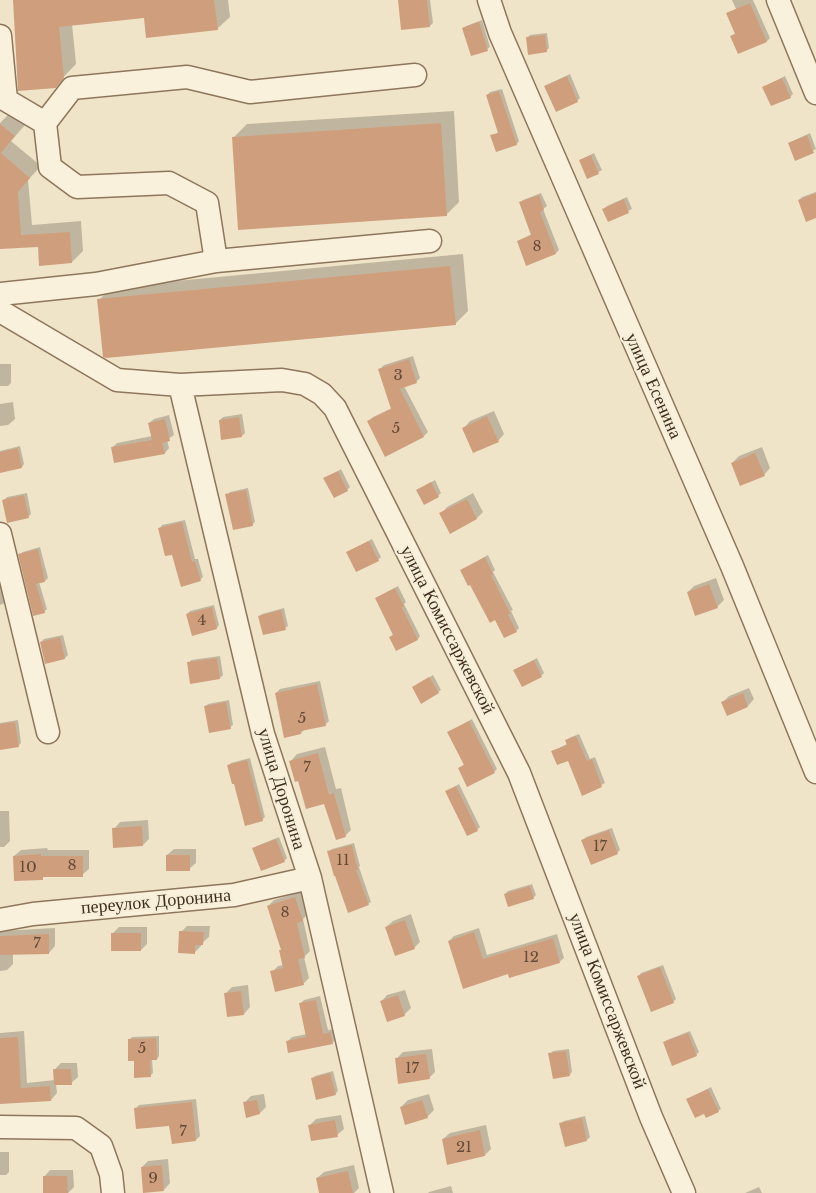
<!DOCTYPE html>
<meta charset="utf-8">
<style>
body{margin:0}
canvas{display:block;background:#f0e4c8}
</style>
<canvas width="816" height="1193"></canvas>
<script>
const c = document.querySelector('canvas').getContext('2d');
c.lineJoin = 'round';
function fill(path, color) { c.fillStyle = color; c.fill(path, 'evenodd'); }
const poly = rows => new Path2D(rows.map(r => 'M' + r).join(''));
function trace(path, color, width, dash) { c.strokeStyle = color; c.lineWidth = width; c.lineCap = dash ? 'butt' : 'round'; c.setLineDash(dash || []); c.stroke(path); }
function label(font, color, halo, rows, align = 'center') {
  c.font = font + ' "Libre Baskerville",serif'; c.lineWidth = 4.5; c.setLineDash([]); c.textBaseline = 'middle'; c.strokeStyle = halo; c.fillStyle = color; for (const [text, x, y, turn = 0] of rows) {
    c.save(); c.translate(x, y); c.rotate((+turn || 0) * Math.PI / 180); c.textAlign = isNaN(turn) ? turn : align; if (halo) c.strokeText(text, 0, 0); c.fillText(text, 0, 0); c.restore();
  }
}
fill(poly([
 [14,0,228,0,230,17,217,29,145,16,72,24,76,64,55,86],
 [399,0,430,0,433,23,430,26],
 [732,0,753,0,770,38,767,41,738,53,731,36,736,33,728,14,736,9],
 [482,20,490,47,487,49,463,28,466,26],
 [547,33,549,48,546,51,527,38,530,35],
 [570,74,580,98,577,101,546,86,549,84],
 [785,76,793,94,790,97,764,87],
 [502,89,519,141,517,144,492,136,499,132,487,95,490,92],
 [454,111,459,202,446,215,233,138,247,124],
 [10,113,25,125,11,141,41,166,28,180,32,225,81,221,83,251,72,262,39,245,0,248,0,123],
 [810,133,816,149,796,159,789,143],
 [594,153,602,170,588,178,580,160],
 [816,192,816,217,799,200,802,197],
 [541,193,547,206,543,209,559,250,556,253,527,264,518,241,532,234,520,203,523,200],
 [627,197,632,209,609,221,604,209,607,206],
 [463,254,468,311,455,324,99,300,112,287],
 [413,356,420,378,416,382,404,386,428,432,424,436,369,421,373,417,392,408,380,369,384,365],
 [0,364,11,364,11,383,8,386,0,386],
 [13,402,15,419,8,425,0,426,0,404],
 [494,411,504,434,498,441,464,428,470,421],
 [242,414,245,433,242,436,220,420,223,417],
 [169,415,174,435,167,440,169,448,165,453,112,448,117,443,152,436,149,423,154,419],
 [20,446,24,464,22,467,0,472,0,451],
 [762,447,770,468,764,475,732,463,739,456],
 [341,469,350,487,347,490,325,479],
 [435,480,441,493,438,496,418,490],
 [248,488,255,522,252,525,227,495,230,492],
 [27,493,31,514,28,517,4,500,7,497],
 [473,493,483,512,477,518,451,532,441,514,447,507],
 [185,520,195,559,198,559,203,577,200,580,173,553,160,528,162,525],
 [372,539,381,557,378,560,351,550],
 [40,547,48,578,45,581,39,582,47,609,44,612,20,554,23,552],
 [488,555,495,570,493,572,513,610,511,611,519,628,516,631,462,570],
 [716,578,724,600,717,607,688,592,694,586],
 [7,582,10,597,3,604,0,605,0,583],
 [398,586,406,602,404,604,420,636,418,639,391,637,394,633,376,598],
 [214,605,219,625,217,628,187,614,190,611],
 [284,608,288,626,285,628,259,617,262,614],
 [63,635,68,655,65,658,41,642,44,639],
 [220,656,223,675,220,678,189,663,191,660],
 [537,658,544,673,541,676,515,670],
 [433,675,441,690,438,692,416,685],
 [320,681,329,721,325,725,304,730,301,733,276,693,280,689],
 [749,688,754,699,748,706,728,714,723,702,729,696],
 [229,700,233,725,230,727,205,707,208,704],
 [472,719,497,769,494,772,459,768,465,764,449,732],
 [18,720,21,743,18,746,0,739,0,723],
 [579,734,590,759,595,757,605,783,582,795,569,759,553,751,567,744,566,741,569,738],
 [325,747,336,789,341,788,351,830,345,836,325,803,299,780,291,761,297,754],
 [250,758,265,817,262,820,235,782,228,766,231,763],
 [459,784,480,827,477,830,447,791],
 [0,811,9,811,10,841,4,847,0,847],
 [148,820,149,839,143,845,114,829,120,822],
 [612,828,620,850,617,853,583,840,586,837],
 [279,837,287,858,284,861,254,849,257,846],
 [354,843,360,866,359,867,371,902,368,904,329,852,332,849],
 [47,848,48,850,89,850,89,869,82,875,45,876,42,878,14,856,21,850],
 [174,849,196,849,196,863,189,869,167,855],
 [532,884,536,895,533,898,505,894,508,891],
 [301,892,308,914,303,919,310,951,304,957,309,978,303,984,272,972,278,966,284,965,282,949,268,906,274,900],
 [411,914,420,942,414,948,386,927,393,921],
 [187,926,210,926,209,937,201,944,201,946,194,953,181,932],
 [119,927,147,927,147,944,141,950,113,933],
 [55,928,55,946,49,953,13,953,13,964,7,970,0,971,0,931],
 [479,928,487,955,557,934,564,958,559,962,509,973,464,987,449,941,454,936],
 [663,965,676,999,673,1002,639,976,641,973],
 [248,985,250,1007,244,1014,228,1016,225,994,232,987],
 [405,990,411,1008,404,1015,381,1002,387,995],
 [320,996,328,1030,334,1029,336,1039,332,1043,287,1042,292,1037,307,1034,300,1004,304,1000],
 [24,1031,27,1083,55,1080,54,1070,61,1063,77,1063,78,1077,71,1083,56,1084,57,1093,51,1100,0,1102,0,1033],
 [690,1031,699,1052,696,1055,664,1042,667,1040],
 [159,1036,159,1056,157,1059,152,1059,153,1073,150,1076,135,1059,129,1040,132,1037],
 [432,1049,435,1072,429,1078,396,1059,403,1052],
 [569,1049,572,1072,569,1075,550,1054,553,1051],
 [333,1071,338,1091,335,1094,312,1079,315,1076],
 [711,1087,721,1109,718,1111,688,1099],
 [264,1094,266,1107,260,1113,244,1103,251,1096],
 [429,1094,434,1110,427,1117,401,1107,408,1100],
 [196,1099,200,1136,196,1140,171,1124,135,1109,139,1105],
 [341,1115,344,1129,337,1135,309,1126,316,1119],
 [585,1116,590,1137,587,1140,561,1124,564,1121],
 [486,1125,491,1149,485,1155,443,1139,450,1133],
 [0,1152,9,1152,9,1172,6,1175,0,1175],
 [168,1159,170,1183,164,1190,142,1167,148,1161],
 [354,1165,359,1188,354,1193,320,1193,317,1178,324,1172],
 [50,1170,73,1170,74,1187,68,1193,44,1193,44,1177],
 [451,1186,453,1193,428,1193,429,1192],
 [759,1187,762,1193,745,1193]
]), '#0003');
fill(poly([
 [13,0,214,0,218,30,146,38,144,18,59,27,64,78,56,88,18,91],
 [398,0,427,0,430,27,401,30],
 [750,3,767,42,738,54,730,36,735,34,726,13],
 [479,22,488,51,471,56,462,28],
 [545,35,547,52,528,55,526,37],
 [567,76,578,102,556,112,544,86],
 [782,78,791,98,771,106,762,87],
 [499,91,517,145,496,152,490,135,498,133,486,95],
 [441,123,447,216,238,230,232,137],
 [0,124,15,136,1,153,30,178,18,192,21,235,70,232,72,263,39,266,38,247,0,249],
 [807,135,814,153,795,161,788,143],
 [591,155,599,174,587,179,579,160],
 [816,193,816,218,806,222,798,200],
 [539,195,544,210,540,212,556,254,526,266,517,241,531,235,519,202],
 [624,199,629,213,608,222,602,209],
 [450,266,456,325,106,358,103,357,97,299],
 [409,359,417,383,400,389,424,437,385,457,367,421,391,409,378,369],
 [487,416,499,442,473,453,462,428],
 [239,417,242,437,221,440,219,420],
 [165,419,170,441,162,443,165,454,114,463,111,447,152,440,148,423],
 [18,448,22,468,0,473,0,452],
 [755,453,765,476,740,486,731,463],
 [338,471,348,491,334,498,323,478],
 [431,482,439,497,424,505,416,490],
 [246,490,253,526,233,530,225,494],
 [24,495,29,518,7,523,2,500],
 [467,499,477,519,450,534,439,513],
 [182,522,192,562,195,561,201,581,181,587,172,555,165,556,158,528],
 [369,541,379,561,356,572,346,552],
 [38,549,45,582,36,584,45,613,33,616,18,554],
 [485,557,493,574,491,575,510,613,508,615,517,632,504,638,495,620,490,623,470,585,468,586,460,570],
 [709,584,718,608,695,616,687,592],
 [395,588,404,606,402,607,418,640,396,651,389,637,393,635,375,598],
 [212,607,217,629,192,636,186,614],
 [281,610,286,630,263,635,258,616],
 [60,637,65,659,45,664,40,642],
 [217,658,220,679,190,684,187,662],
 [534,660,542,677,522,687,513,670],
 [429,677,439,693,421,704,412,687],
 [317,684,326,726,301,731,301,734,284,738,275,693],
 [743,693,748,707,727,716,721,702],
 [226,702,231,729,209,733,204,706],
 [469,721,495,773,467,787,458,768,464,765,447,732],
 [15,722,19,747,0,750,0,724],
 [576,736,587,761,592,759,602,787,582,796,568,761,557,765,551,751,567,745,565,740],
 [318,753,329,795,334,793,346,837,336,840,324,804,306,809,298,781,295,782,289,761],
 [247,760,263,821,245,826,234,784,232,784,227,765],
 [456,786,478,831,467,836,445,791],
 [142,826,143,846,113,848,112,828],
 [609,830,618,854,591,865,581,840],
 [276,839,285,862,261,871,252,848],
 [352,845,358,870,356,870,369,905,348,913,335,876,334,876,327,851],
 [41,854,41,856,83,856,83,877,43,877,43,880,14,881,13,856],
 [166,855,190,855,190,871,166,871],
 [530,886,534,899,508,907,504,894],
 [295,897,303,921,297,923,305,958,298,959,304,985,275,992,270,971,283,968,279,950,281,950,267,906],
 [405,920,415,949,395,956,385,927],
 [179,931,204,932,203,945,195,945,195,954,178,953],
 [474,932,483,959,553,938,560,963,509,978,508,974,463,989,448,941],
 [111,933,141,933,141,951,111,951],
 [49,934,49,954,0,955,0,936],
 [660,967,674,1003,651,1012,637,976],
 [241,991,244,1015,227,1017,224,993],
 [398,995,405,1016,387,1022,380,1001],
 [316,1000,323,1034,330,1032,333,1044,288,1053,286,1041,306,1037,299,1003],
 [688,1033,697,1056,672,1066,663,1042],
 [18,1037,21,1088,50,1086,51,1101,0,1104,0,1038],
 [156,1038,157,1060,150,1060,151,1077,134,1078,134,1061,128,1061,128,1039],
 [566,1051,570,1076,553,1079,548,1053],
 [426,1054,430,1079,398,1084,395,1058],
 [53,1069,71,1069,72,1085,54,1085],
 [330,1073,336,1095,316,1100,311,1078],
 [708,1089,719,1112,706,1118,704,1114,695,1118,686,1099],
 [257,1100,260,1114,246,1118,243,1102],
 [422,1100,428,1118,405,1125,400,1107],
 [192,1102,196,1141,172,1144,169,1126,136,1129,134,1108],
 [582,1118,587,1141,565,1147,559,1123],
 [335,1120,338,1137,311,1141,308,1125],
 [480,1130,485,1156,447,1165,442,1139],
 [162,1165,164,1191,143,1193,141,1167],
 [348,1171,353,1193,319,1193,316,1178],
 [43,1176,67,1176,68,1193,43,1193]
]), '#cf9f7d');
const minor = poly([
 [489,0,500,33,732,566,816,772],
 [778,0,816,93],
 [0,36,6,100,45,123,50,167,77,187,169,183,207,203,216,261,96,284,0,294],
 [45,123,72,88,187,77,250,92,415,75],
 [216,261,430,241],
 [0,311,117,380,180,385,282,380,305,384,322,394,335,408,519,773,651,1117,684,1193],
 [180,385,263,734,310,878,382,1193],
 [0,534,48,732],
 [0,920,33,914,234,895,310,878],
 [0,1127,76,1128,101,1146,111,1174,113,1193]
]);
trace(minor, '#8d765c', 25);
trace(minor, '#faf1dc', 22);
label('15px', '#624a37', null, [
 ["8",537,247],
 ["3",398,376],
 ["5",396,429],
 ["4",202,621],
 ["5",302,719],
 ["7",307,768],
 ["17",600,847],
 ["11",343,861],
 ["8",72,866],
 ["10",28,868],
 ["8",285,913],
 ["7",37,944],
 ["12",531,958],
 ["5",142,1049],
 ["17",412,1069],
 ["7",183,1132],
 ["21",464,1148],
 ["9",153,1179]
]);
label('18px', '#3d2e20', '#f7eed8', [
 ["улица Есенина",653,386,66],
 ["улица Комиссаржевской",447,630,63],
 ["улица Доронина",281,789,73],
 ["переулок Доронина",156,902,-5],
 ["улица Комиссаржевской",607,1001,69]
]);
</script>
